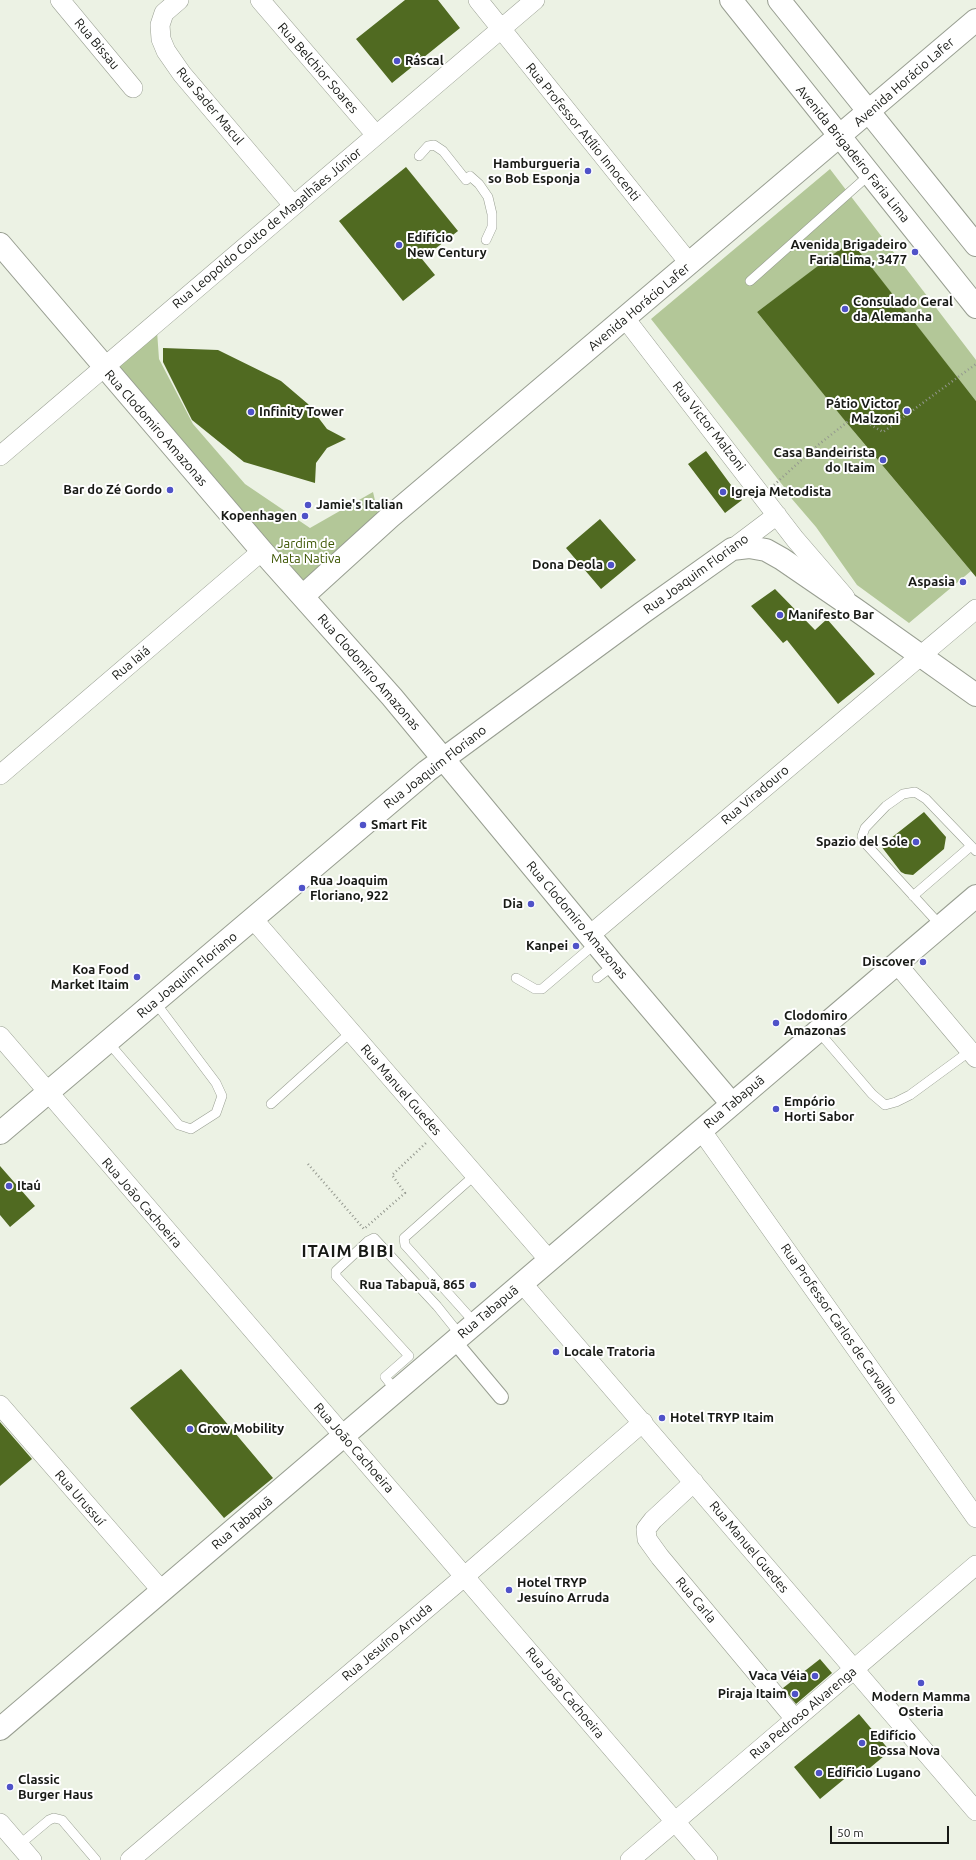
<!DOCTYPE html>
<meta charset="utf-8">
<style>
body{margin:0}
#map{position:relative;width:976px;height:1860px;overflow:hidden;background:#ecf2e4;font-family:Ubuntu,sans-serif}
canvas{display:block}
.scale{position:absolute;left:830px;top:1826px;width:119px;height:18px;box-sizing:border-box;border:2px solid #171915;border-top:0;padding-left:5px;font-size:12px;line-height:14px;white-space:nowrap;color:#171915;-webkit-text-stroke:3px #fff;paint-order:stroke}
</style>
<div id="map">
<canvas width="976" height="1860"></canvas>
<div class="scale">50 m</div>
</div>
<script>
const c = document.querySelector('canvas').getContext('2d');
c.lineJoin = 'round';
function fill(path, color) { c.fillStyle = color; c.fill(path, 'evenodd'); }
const poly = rows => new Path2D(rows.map(r => 'M' + r).join(''));
function trace(path, color, width, dash) { c.strokeStyle = color; c.lineWidth = width; c.lineCap = dash ? 'butt' : 'round'; c.setLineDash(dash || []); c.stroke(path); }
function label(font, color, halo, rows, align = 'center') {
  c.font = font + ' Ubuntu,sans-serif'; c.lineWidth = 4; c.setLineDash([]); c.textBaseline = 'middle'; c.strokeStyle = halo; c.fillStyle = color; for (const [text, x, y, turn = 0] of rows) {
    c.save(); c.translate(x, y); c.rotate((+turn || 0) * Math.PI / 180); c.textAlign = isNaN(turn) ? turn : align; if (halo) c.strokeText(text, 0, 0); c.fillText(text, 0, 0); c.restore();
  }
}
fill(poly([
 [830,169,976,360,976,401,851,242,757,312,861,440,971,571,909,623,857,585,816,527,792,499,788,492,651,319],
 [157,331,159,359,193,424,245,484,310,528,373,492,380,522,304,584,114,368]
]), '#b3c798');
fill(poly([
 [405,0,438,0,460,28,392,83,356,39],
 [406,167,458,231,422,259,435,275,403,301,339,221],
 [851,241,976,401,976,577,846,422,757,312],
 [163,348,218,350,281,381,308,404,327,429,346,439,327,448,316,463,315,483,244,462,192,420,163,362],
 [706,451,742,500,725,513,688,464],
 [600,519,636,560,601,589,566,548],
 [775,589,815,630,827,619,875,674,838,704,787,640,783,643,751,606],
 [924,812,946,837,944,849,913,875,905,874,901,872,881,846],
 [0,1166,35,1206,10,1227,0,1215],
 [181,1369,273,1478,224,1518,130,1408],
 [0,1422,32,1459,0,1486],
 [820,1659,832,1673,796,1704,783,1688],
 [859,1714,890,1751,865,1772,860,1766,820,1799,794,1767]
]), '#506a21');
const service = poly([
 [419,156,428,146,434,145,443,151,466,180,470,176,479,184,488,197,492,214,492,227,486,240],
 [750,281,869,175],
 [913,896,971,846],
 [941,926,865,843,862,836,865,828,886,806,903,794,915,792,926,799,976,851],
 [516,978,535,989,542,989,596,943],
 [597,978,614,965],
 [818,1031,872,1094,885,1105,896,1102,910,1095,970,1051],
 [108,1042,179,1125,191,1129,216,1113,222,1096,216,1083,155,1002],
 [271,1104,351,1032],
 [475,1175,404,1238,405,1245,475,1323],
 [396,1391,385,1377,409,1356,336,1276,336,1271,368,1241,374,1238,437,1306,461,1336],
 [19,1845,49,1820,54,1818,62,1820,96,1860]
]);
const pedestrian = poly([
 [454,1341,501,1397]
]);
const minor = poly([
 [60,0,133,88],
 [179,0,164,13,160,25,161,39,166,51,182,74,293,205],
 [260,0,376,135],
 [478,0,690,264],
 [624,317,795,539,845,597],
 [0,456,535,0],
 [732,549,777,515],
 [0,775,262,551],
 [253,919,549,1260],
 [590,935,976,609],
 [897,964,976,1058],
 [0,1036,708,1860],
 [701,1130,976,1518],
 [522,1283,976,1811],
 [0,1405,162,1591],
 [694,1482,653,1520,646,1529,647,1539,660,1557,795,1719],
 [0,1823,32,1860],
 [130,1860,465,1576,643,1422],
 [630,1860,976,1565]
]);
const tertiary = poly([
 [0,244,262,551,392,697,614,965,732,1104],
 [303,596,390,517,976,20],
 [0,1133,427,771,642,613,732,549,749,547,766,550,782,559,855,609,976,695],
 [0,1729,976,896]
]);
const trunk = poly([
 [731,0,976,307],
 [779,0,976,245]
]);
trace(service, '#989e91', 10);
trace(pedestrian, '#989e91', 16);
trace(minor, '#989e91', 20);
trace(tertiary, '#989e91', 24);
trace(trunk, '#989e91', 24);
trace(poly([
 [774,485,818,445,855,416,883,432,976,364],
 [308,1164,364,1229,405,1193,392,1175,426,1143]
]), '#93978e', 2.5, [1, 3]);
trace(service, '#fff', 9);
trace(pedestrian, '#fff', 14);
trace(minor, '#fff', 19);
trace(tertiary, '#fff', 22);
trace(trunk, '#fff', 22);
for (const [x, y, r, color] of [
 [397,61,4,"#4f52c8"],
 [588,171,4,"#4f52c8"],
 [399,245,4,"#4f52c8"],
 [915,252,4,"#4f52c8"],
 [845,309,4,"#4f52c8"],
 [907,411,4,"#4f52c8"],
 [251,412,4,"#4f52c8"],
 [883,460,4,"#4f52c8"],
 [170,490,4,"#4f52c8"],
 [723,492,4,"#4f52c8"],
 [308,505,4,"#4f52c8"],
 [305,516,4,"#4f52c8"],
 [611,565,4,"#4f52c8"],
 [963,582,4,"#4f52c8"],
 [780,615,4,"#4f52c8"],
 [363,825,4,"#4f52c8"],
 [916,842,4,"#4f52c8"],
 [302,888,4,"#4f52c8"],
 [531,904,4,"#4f52c8"],
 [576,946,4,"#4f52c8"],
 [923,962,4,"#4f52c8"],
 [137,977,4,"#4f52c8"],
 [776,1023,4,"#4f52c8"],
 [776,1109,4,"#4f52c8"],
 [9,1186,4,"#4f52c8"],
 [473,1285,4,"#4f52c8"],
 [556,1352,4,"#4f52c8"],
 [662,1418,4,"#4f52c8"],
 [190,1429,4,"#4f52c8"],
 [509,1590,4,"#4f52c8"],
 [815,1676,4,"#4f52c8"],
 [921,1683,4,"#4f52c8"],
 [795,1694,4,"#4f52c8"],
 [862,1743,4,"#4f52c8"],
 [819,1773,4,"#4f52c8"],
 [10,1787,4,"#4f52c8"]
]) { const dot = new Path2D(); dot.arc(x, y, r, 0, 2 * Math.PI); c.fillStyle = color; c.fill(dot); trace(dot, '#fff', 1.5); }
label('13px', '#171915', '#fff', [
 ["Rua Bissau",97,44,50],
 ["Rua Belchior Soares",318,68,49],
 ["Avenida Horácio Lafer",904,82,-41],
 ["Rua Sader Macul",210,106,50],
 ["Rua Professor Atílio Innocenti",583,132,51],
 ["Avenida Brigadeiro Faria Lima",853,154,51],
 ["Rua Leopoldo Couto de Magalhães Júnior",267,228,-40],
 ["Avenida Horácio Lafer",639,307,-40],
 ["Rua Victor Malzoni",709,426,52],
 ["Rua Clodomiro Amazonas",156,428,49],
 ["Rua Joaquim Floriano",696,574,-36],
 ["Rua Iaiá",131,663,-40],
 ["Rua Clodomiro Amazonas",369,672,49],
 ["Rua Joaquim Floriano",435,767,-38],
 ["Rua Viradouro",755,795,-40],
 ["Rua Clodomiro Amazonas",577,920,50],
 ["Rua Joaquim Floriano",187,975,-40],
 ["Rua Manuel Guedes",401,1090,49],
 ["Rua Tabapuã",734,1102,-40],
 ["Rua João Cachoeira",142,1203,49],
 ["Rua Tabapuã",488,1312,-40],
 ["Rua Professor Carlos de Carvalho",839,1324,55],
 ["Rua João Cachoeira",354,1448,49],
 ["Rua Urussuí",80,1498,49],
 ["Rua Tabapuã",242,1523,-40],
 ["Rua Manuel Guedes",749,1547,50],
 ["Rua Carla",696,1600,50],
 ["Rua Jesuíno Arruda",387,1642,-40],
 ["Rua João Cachoeira",565,1693,50],
 ["Rua Pedroso Alvarenga",803,1713,-40]
]);
label('bold 13px', '#171915', '#fff', [
 ["Ráscal",405,61],
 ["Hamburgueria",580,164,"right"],
 ["so Bob Esponja",580,179,"right"],
 ["Edifício",407,238],
 ["New Century",407,253],
 ["Avenida Brigadeiro",907,245,"right"],
 ["Faria Lima, 3477",907,260,"right"],
 ["Consulado Geral",853,302],
 ["da Alemanha",853,317],
 ["Pátio Victor",899,404,"right"],
 ["Malzoni",899,419,"right"],
 ["Infinity Tower",259,412],
 ["Casa Bandeirista",875,453,"right"],
 ["do Itaim",875,468,"right"],
 ["Bar do Zé Gordo",162,490,"right"],
 ["Igreja Metodista",731,492],
 ["Jamie's Italian",316,505],
 ["Kopenhagen",297,516,"right"],
 ["Dona Deola",603,565,"right"],
 ["Aspasia",955,582,"right"],
 ["Manifesto Bar",788,615],
 ["Smart Fit",371,825],
 ["Spazio del Sole",908,842,"right"],
 ["Rua Joaquim",310,881],
 ["Floriano, 922",310,896],
 ["Dia",523,904,"right"],
 ["Kanpei",568,946,"right"],
 ["Discover",915,962,"right"],
 ["Koa Food",129,970,"right"],
 ["Market Itaim",129,985,"right"],
 ["Clodomiro",784,1016],
 ["Amazonas",784,1031],
 ["Empório",784,1102],
 ["Horti Sabor",784,1117],
 ["Itaú",17,1186],
 ["Rua Tabapuã, 865",465,1285,"right"],
 ["Locale Tratoria",564,1352],
 ["Hotel TRYP Itaim",670,1418],
 ["Grow Mobility",198,1429],
 ["Hotel TRYP",517,1583],
 ["Jesuíno Arruda",517,1598],
 ["Vaca Véia",807,1676,"right"],
 ["Piraja Itaim",787,1694,"right"],
 ["Modern Mamma",921,1697,"center"],
 ["Osteria",921,1712,"center"],
 ["Edifício",870,1736],
 ["Bossa Nova",870,1751],
 ["Edificio Lugano",827,1773],
 ["Classic",18,1780],
 ["Burger Haus",18,1795]
], 'left');
label('13px', '#3c5500', '#fff', [
 ["Jardim de",306,544],
 ["Mata Nativa",306,559]
]);
c.letterSpacing = '1px';
label('bold 17px', '#171915', '#fff', [
 ["ITAIM BIBI",348,1251]
]);
c.letterSpacing = '0px';
</script>
